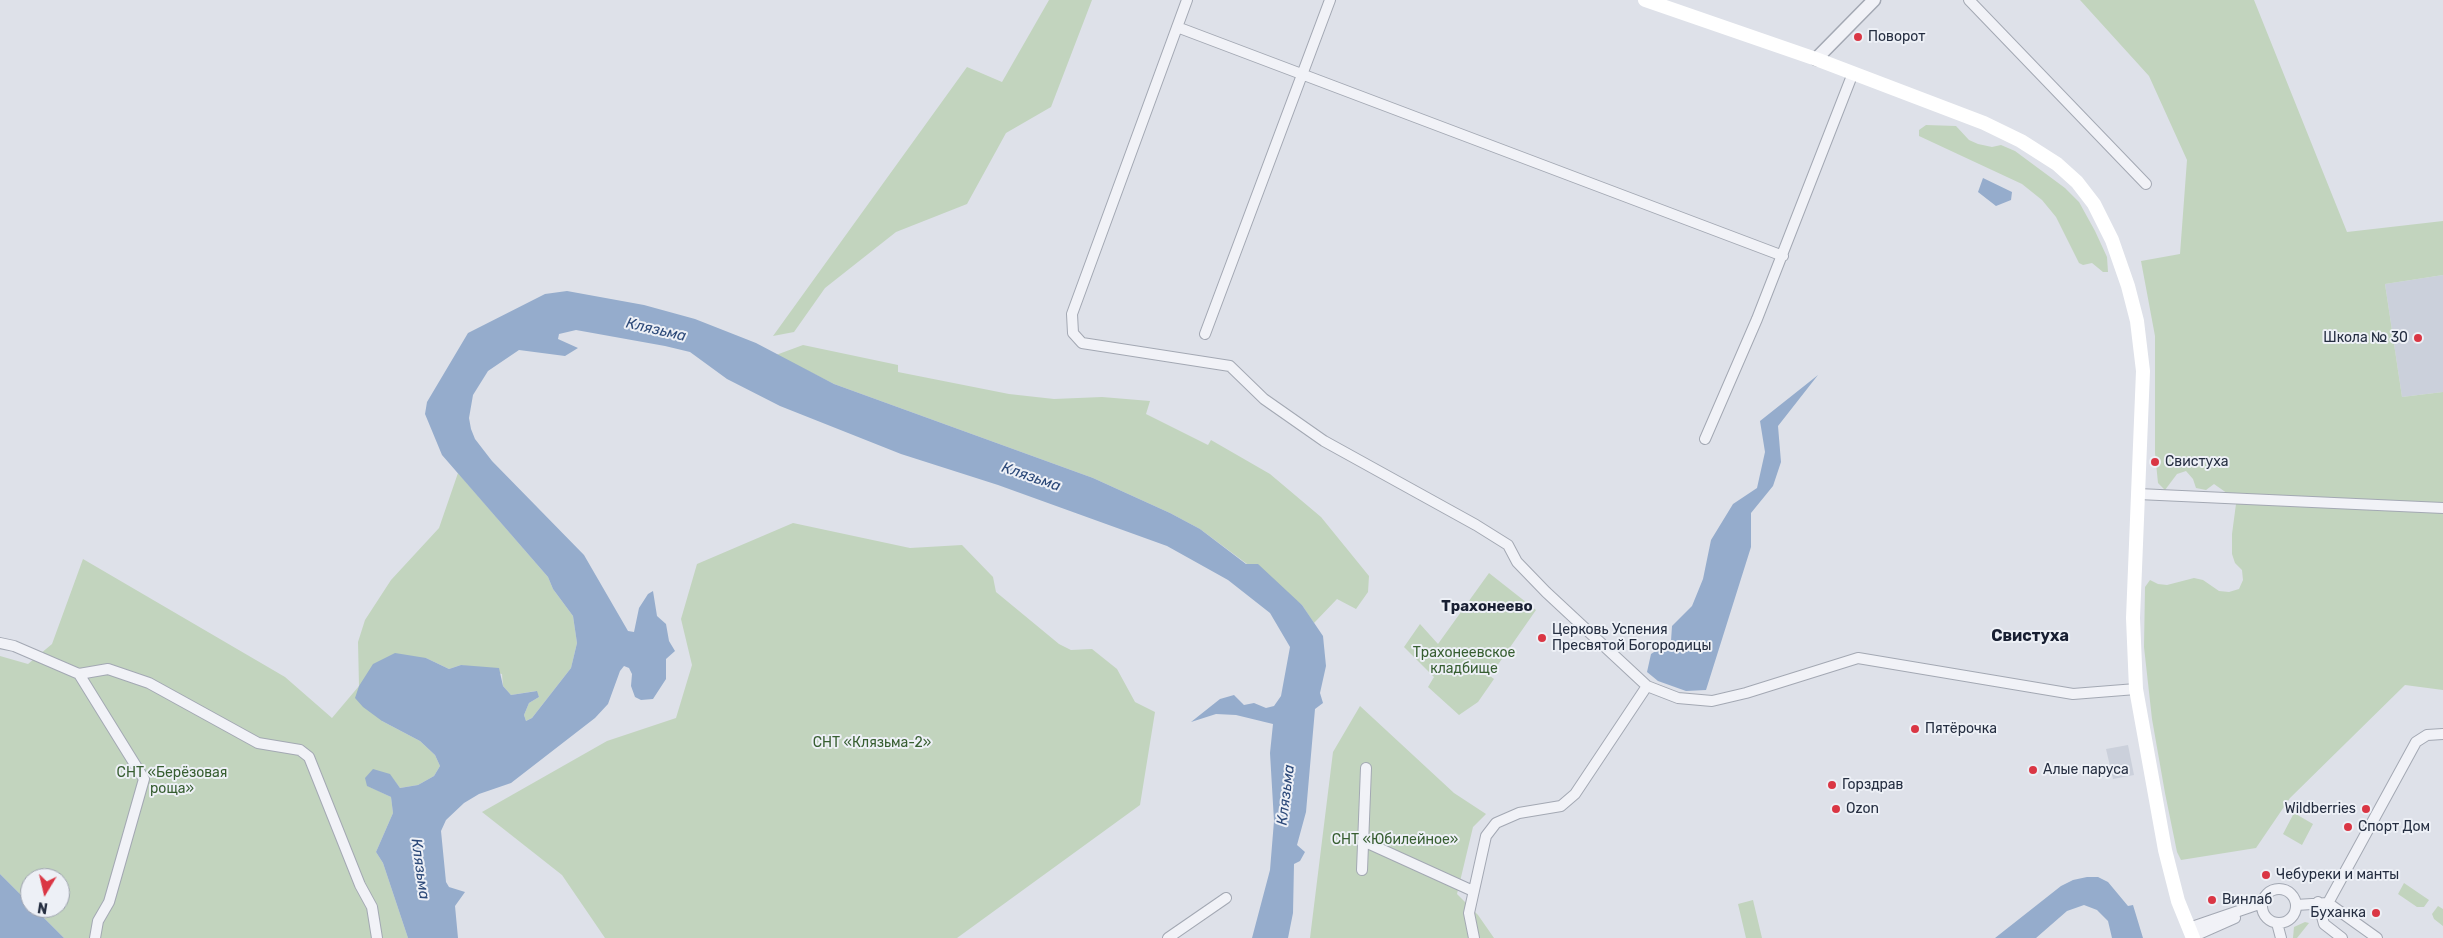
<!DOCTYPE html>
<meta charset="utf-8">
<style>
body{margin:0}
#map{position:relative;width:2443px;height:938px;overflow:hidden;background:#dee1e9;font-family:Rubik,sans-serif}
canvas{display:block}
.north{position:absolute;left:20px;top:868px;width:50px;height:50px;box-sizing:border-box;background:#edf0f6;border:1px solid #9da2ae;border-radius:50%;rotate:189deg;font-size:14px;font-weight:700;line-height:20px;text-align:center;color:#252e41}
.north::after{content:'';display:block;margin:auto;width:18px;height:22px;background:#da3644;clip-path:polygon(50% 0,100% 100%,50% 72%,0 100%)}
</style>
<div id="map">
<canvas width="2443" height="938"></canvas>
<div class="north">N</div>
</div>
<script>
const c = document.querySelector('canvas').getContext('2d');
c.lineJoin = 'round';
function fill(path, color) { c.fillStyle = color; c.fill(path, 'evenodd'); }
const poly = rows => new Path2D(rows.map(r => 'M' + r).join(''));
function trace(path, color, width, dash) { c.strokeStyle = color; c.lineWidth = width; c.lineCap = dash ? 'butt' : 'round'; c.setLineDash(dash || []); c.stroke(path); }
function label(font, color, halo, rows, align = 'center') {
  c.font = font + ' Rubik,sans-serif'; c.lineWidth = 4; c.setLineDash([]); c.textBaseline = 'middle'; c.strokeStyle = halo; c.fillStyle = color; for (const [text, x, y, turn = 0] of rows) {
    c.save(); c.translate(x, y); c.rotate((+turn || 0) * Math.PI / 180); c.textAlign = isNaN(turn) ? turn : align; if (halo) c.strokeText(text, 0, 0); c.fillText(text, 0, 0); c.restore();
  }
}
fill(poly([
 [2443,275,2443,392,2402,397,2385,284],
 [2128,745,2134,775,2113,779,2106,749]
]), '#cbd0db');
fill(poly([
 [1049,0,1092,0,1051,107,1006,133,967,204,896,232,825,288,794,332,773,336,967,67,1002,82],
 [2080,0,2254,0,2347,232,2443,221,2443,275,2385,284,2402,397,2443,392,2443,690,2405,685,2290,798,2256,848,2181,860,2177,852,2165,793,2152,719,2144,647,2145,587,2150,580,2158,584,2167,585,2194,578,2203,580,2219,591,2229,592,2239,589,2243,580,2242,570,2235,563,2232,554,2232,534,2236,504,2231,496,2214,484,2206,490,2196,488,2193,479,2186,471,2177,474,2165,490,2158,483,2155,453,2155,336,2141,261,2180,254,2187,160,2149,76],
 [1926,125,1956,126,1969,140,1978,144,1992,147,2001,145,2015,151,2065,188,2079,202,2095,231,2107,257,2108,272,2103,272,2092,263,2083,265,2079,263,2056,217,2042,200,2022,184,1919,136,1919,130],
 [803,345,898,365,898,372,1009,394,1054,399,1102,397,1150,401,1146,414,1208,445,1211,440,1270,474,1321,517,1369,576,1368,592,1356,609,1337,599,1314,623,1302,605,1200,529,1170,513,1093,478,834,384,776,355],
 [458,473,548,577,553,589,573,616,577,643,571,668,532,718,526,721,524,715,529,703,539,697,536,691,511,695,503,686,502,674,461,665,449,669,426,658,382,721,420,741,435,755,440,766,434,776,418,785,400,788,389,774,368,786,391,797,393,813,376,852,383,863,408,938,64,938,34,908,60,908,60,878,30,878,30,904,0,874,0,656,28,664,52,644,83,559,285,677,332,718,359,686,358,642,365,620,391,580,439,528],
 [793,523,910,548,962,545,993,577,996,592,1059,644,1071,650,1092,649,1117,669,1135,702,1155,712,1140,805,957,938,605,938,562,875,482,812,607,741,676,718,692,665,681,619,697,564],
 [1489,573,1536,610,1490,676,1494,679,1478,702,1459,715,1428,687,1434,677,1404,647,1420,624,1438,644],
 [1360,706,1454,793,1486,814,1473,827,1457,894,1478,915,1494,938,1310,938,1333,752],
 [2294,813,2313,824,2302,845,2283,834],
 [2404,883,2429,900,2424,907,2417,907,2398,894],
 [1753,900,1762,938,1746,938,1738,904],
 [2438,906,2443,909,2443,926,2434,919,2432,914],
 [2305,922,2309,923,2297,938,2293,938,2294,927]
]), '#c2d4be');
fill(poly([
 [1983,178,2012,192,2011,200,1996,206,1978,192],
 [567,291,644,305,695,319,756,343,834,384,1093,478,1170,513,1200,529,1246,564,1258,564,1302,605,1323,636,1326,666,1320,693,1323,703,1315,709,1306,812,1297,845,1305,852,1300,861,1294,864,1293,913,1288,938,1252,938,1270,870,1274,821,1270,753,1273,724,1236,715,1216,714,1191,722,1220,699,1234,695,1244,705,1254,703,1266,708,1274,706,1281,696,1290,647,1270,613,1228,580,1167,546,998,485,901,454,780,406,727,379,690,352,665,346,576,330,559,334,558,339,578,348,565,356,519,350,488,371,473,395,469,418,471,429,475,439,492,461,584,555,628,631,634,632,639,608,648,594,653,591,657,616,666,624,669,641,675,651,666,659,666,679,653,699,641,700,635,697,631,686,632,674,629,668,624,666,620,671,608,704,595,718,511,783,479,794,464,803,446,820,441,831,446,882,449,887,465,892,455,906,458,938,408,938,383,863,376,852,393,813,391,797,367,786,365,778,373,769,390,774,400,788,418,785,434,776,440,766,435,755,420,741,382,721,363,707,355,698,359,686,373,664,395,653,426,658,449,669,461,665,499,668,503,686,511,695,537,691,539,697,529,703,524,715,526,721,532,718,571,668,577,643,573,616,553,589,548,577,442,455,425,414,427,402,468,333,545,294],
 [1818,375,1778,426,1781,462,1773,486,1751,513,1751,547,1706,690,1686,691,1658,681,1647,672,1651,654,1671,641,1672,626,1692,606,1703,579,1711,540,1733,504,1757,488,1765,452,1760,421],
 [0,874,30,904,30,908,34,908,64,938,0,938],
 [2087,877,2098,877,2108,882,2128,906,2133,905,2143,938,2112,938,2108,921,2097,910,2084,905,2067,911,2036,938,1995,938,2061,886,2073,880]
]), '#95accc');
const minor = poly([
 [1187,0,1072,314,1073,333,1082,343,1230,366,1264,399,1324,441,1476,525,1508,545,1517,562,1546,592,1647,686,1678,698,1712,701,1746,693,1858,658,2073,694,2136,689],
 [1969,0,2146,184],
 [1177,27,1783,256],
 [1205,334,1330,0],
 [1705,439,1757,319,1853,73],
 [2138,494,2443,508],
 [0,643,14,646,79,674,108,669,149,683,258,743,300,750,309,757,360,885,372,907,377,938],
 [79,674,144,779,109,902,98,921,95,938],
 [1363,841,1473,891],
 [1362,870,1366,768],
 '2262 906a17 17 0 1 1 34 0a17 17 0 1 1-34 0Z',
 [2318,902,2324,924,2342,938],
 [2328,903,2416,742,2427,735,2443,734],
 [2296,905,2328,903,2377,938],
 [2277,923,2281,938],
 [2189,928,2262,903],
 [2192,937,2235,918],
 [1168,938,1226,898],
 [1474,938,1469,913,1486,836,1496,823,1519,813,1561,806,1575,794,1647,686]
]);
const tertiary = poly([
 [1816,59,1874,0]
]);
trace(minor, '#a3a8b3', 12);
trace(tertiary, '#a3a8b3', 15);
trace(minor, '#f1f2f7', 10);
trace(tertiary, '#f1f2f7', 12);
trace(poly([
 [1645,0,1816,59,1984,123,2021,141,2057,164,2077,182,2094,204,2112,240,2128,286,2137,321,2143,371,2133,618,2136,689,2165,850,2178,901,2193,938]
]), '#fff', 14);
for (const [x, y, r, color] of [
 [1858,37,5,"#da3644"],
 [2418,338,5,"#da3644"],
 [2155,462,5,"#da3644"],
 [1542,638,5,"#da3644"],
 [1915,729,5,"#da3644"],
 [2033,770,5,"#da3644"],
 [1832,785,5,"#da3644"],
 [1836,809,5,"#da3644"],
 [2366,809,5,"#da3644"],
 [2348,827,5,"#da3644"],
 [2266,875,5,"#da3644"],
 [2212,900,5,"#da3644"],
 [2376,913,5,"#da3644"]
]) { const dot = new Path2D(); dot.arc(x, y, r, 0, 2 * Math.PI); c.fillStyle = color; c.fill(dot); trace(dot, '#edf0f6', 2); }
label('14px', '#252e41', '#edf0f6', [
 ["Поворот",1868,37],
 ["Школа № 30",2408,338,"right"],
 ["Свистуха",2165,462],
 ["Церковь Успения",1552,630],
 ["Пресвятой Богородицы",1552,646],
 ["Пятёрочка",1925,729],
 ["Алые паруса",2043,770],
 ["Горздрав",1842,785],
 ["Ozon",1846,809],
 ["Wildberries",2356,809,"right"],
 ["Спорт Дом",2358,827],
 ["Чебуреки и манты",2276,875],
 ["Винлаб",2222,900],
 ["Буханка",2366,913,"right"]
], 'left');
label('14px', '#375e31', '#edf0f6', [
 ["Трахонеевское",1464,653],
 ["кладбище",1464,669],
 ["СНТ «Клязьма-2»",872,743],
 ["СНТ «Берёзовая",172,773],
 ["роща»",172,789],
 ["СНТ «Юбилейное»",1395,840]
]);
label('italic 15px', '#2c4979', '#edf0f6', [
 ["Клязьма",656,330,13],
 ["Клязьма",1031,477,19],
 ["Клязьма",1286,795,-83],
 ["Клязьма",420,869,82]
]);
label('bold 15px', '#181f32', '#edf0f6', [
 ["Трахонеево",1487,607]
]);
label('bold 16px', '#181f32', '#edf0f6', [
 ["Свистуха",2030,636]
]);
</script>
